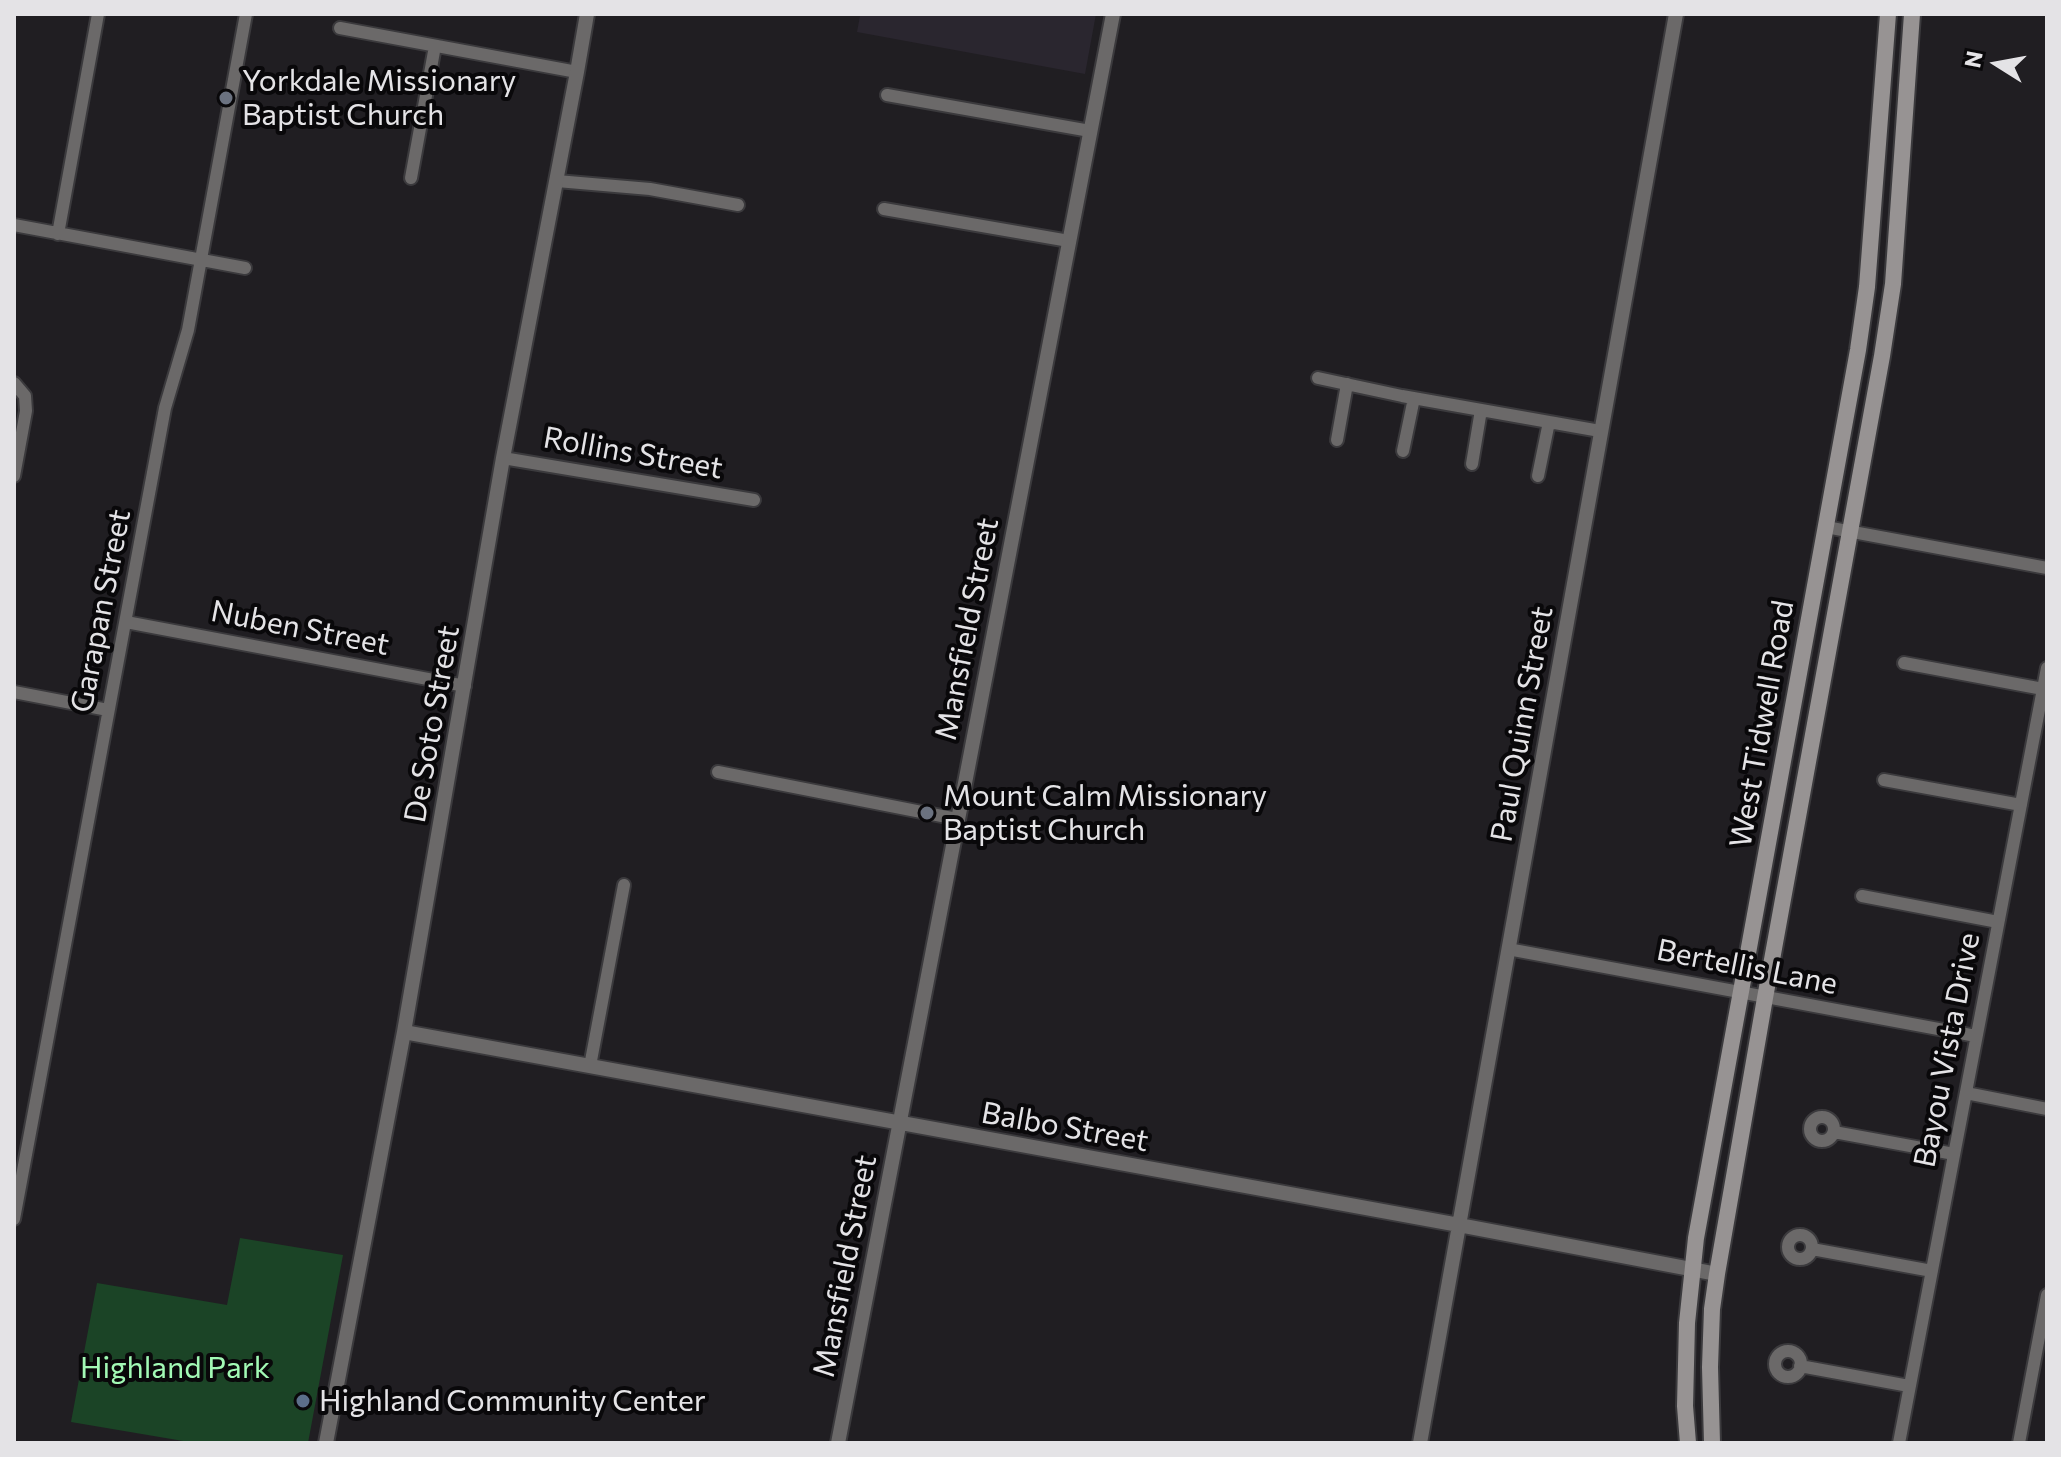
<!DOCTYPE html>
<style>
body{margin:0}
#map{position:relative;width:2061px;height:1457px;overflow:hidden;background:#201e22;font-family:Commissioner,sans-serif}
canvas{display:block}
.frame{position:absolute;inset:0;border:16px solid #e4e3e6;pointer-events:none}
.north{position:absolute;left:1957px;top:24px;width:80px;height:80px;-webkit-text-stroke:6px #09080a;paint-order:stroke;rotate:281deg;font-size:22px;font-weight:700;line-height:32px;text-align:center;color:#e4e3e6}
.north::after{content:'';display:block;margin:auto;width:28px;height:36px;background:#e4e3e6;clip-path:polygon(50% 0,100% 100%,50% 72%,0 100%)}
</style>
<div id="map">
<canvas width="2061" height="1457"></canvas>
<div class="frame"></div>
<div class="north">N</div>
</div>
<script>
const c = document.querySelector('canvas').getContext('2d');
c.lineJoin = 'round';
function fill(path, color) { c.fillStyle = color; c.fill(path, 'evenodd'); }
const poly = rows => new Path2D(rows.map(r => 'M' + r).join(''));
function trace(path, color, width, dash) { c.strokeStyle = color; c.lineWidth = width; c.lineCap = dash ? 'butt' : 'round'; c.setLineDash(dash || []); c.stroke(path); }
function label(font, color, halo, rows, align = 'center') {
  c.font = font + ' Commissioner,sans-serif'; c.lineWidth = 8; c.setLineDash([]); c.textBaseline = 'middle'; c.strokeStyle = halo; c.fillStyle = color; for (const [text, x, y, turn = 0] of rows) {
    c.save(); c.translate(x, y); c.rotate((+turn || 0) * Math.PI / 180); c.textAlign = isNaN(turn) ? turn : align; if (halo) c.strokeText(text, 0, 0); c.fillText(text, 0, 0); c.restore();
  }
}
fill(poly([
 [853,14,1096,14,1085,74,857,32,860,16]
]), '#2a262f');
fill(poly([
 [240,1238,343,1255,308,1443,195,1443,71,1422,97,1283,227,1305]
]), '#1b4426');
const minor = poly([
 [340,28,577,72],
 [887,95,1090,131],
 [411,178,435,46],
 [557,181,650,189,738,205],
 [884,209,1069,241],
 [14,225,245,268],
 [58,234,98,14],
 [1318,378,1402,396,1600,431],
 [14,383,25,396,26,411,14,476],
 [1337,440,1347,384],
 [1403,451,1414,398],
 [503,458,754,500],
 [1472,464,1481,410],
 [1538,476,1549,422],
 [1826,527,2047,568],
 [126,622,465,686],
 [1904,663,2043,689],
 [14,692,108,710],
 [718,772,957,819],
 [1884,780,2021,805],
 [1862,896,1998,922],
 [1508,949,1976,1036],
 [590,1066,624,885],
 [1966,1093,2047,1109],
 '1810 1129a12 12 0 1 1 24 0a12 12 0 1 1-24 0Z',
 [1834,1132,1954,1154],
 [14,1219,165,408,188,330,246,14],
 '1788 1247a12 12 0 1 1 24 0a12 12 0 1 1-24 0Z',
 [1812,1249,1932,1271],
 '1775 1364a13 13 0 1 1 26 0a13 13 0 1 1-26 0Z',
 [1800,1366,1909,1386],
 [1899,1443,2047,668],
 [2019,1443,2047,1295]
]);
const tertiary = poly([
 [404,1032,1459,1225,1717,1274],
 [326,1443,404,1032,503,458,577,72,587,14],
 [838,1443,1113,14],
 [1420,1443,1676,14]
]);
const secondary = poly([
 [1688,1443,1685,1406,1687,1323,1696,1238,1858,350,1867,287,1888,14],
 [1712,1443,1710,1367,1712,1309,1717,1274,1765,998,1882,356,1893,284,1912,14]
]);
trace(minor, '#3b3a3d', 16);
trace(tertiary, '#3b3a3d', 18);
trace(secondary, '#3b3a3d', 20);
trace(minor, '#6b6969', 12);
trace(tertiary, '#6b6969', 14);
trace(secondary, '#979393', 16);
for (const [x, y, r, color] of [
 [226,98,8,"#6b7280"],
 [927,813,8,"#6b7280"],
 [303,1401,8,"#5c6f8a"]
]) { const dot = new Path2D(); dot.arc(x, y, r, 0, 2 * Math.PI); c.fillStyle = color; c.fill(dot); trace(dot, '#09080a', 3); }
label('30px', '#e4e3e6', '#09080a', [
 ["Yorkdale Missionary",242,81],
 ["Baptist Church",242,115],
 ["Mount Calm Missionary",943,796],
 ["Baptist Church",943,830],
 ["Highland Community Center",319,1401]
], 'left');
label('30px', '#e4e3e6', '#09080a', [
 ["Rollins Street",633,453,10],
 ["Garapan Street",101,611,-79],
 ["Nuben Street",300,628,11],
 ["Mansfield Street",967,629,-79],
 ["De Soto Street",432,724,-80],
 ["Paul Quinn Street",1522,724,-80],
 ["West Tidwell Road",1762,724,-80],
 ["Bertellis Lane",1747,967,11],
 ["Bayou Vista Drive",1947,1050,-79],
 ["Balbo Street",1065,1127,10],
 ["Mansfield Street",845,1266,-79]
]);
label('30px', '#a2f9b5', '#09080a', [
 ["Highland Park",175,1368]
]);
</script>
